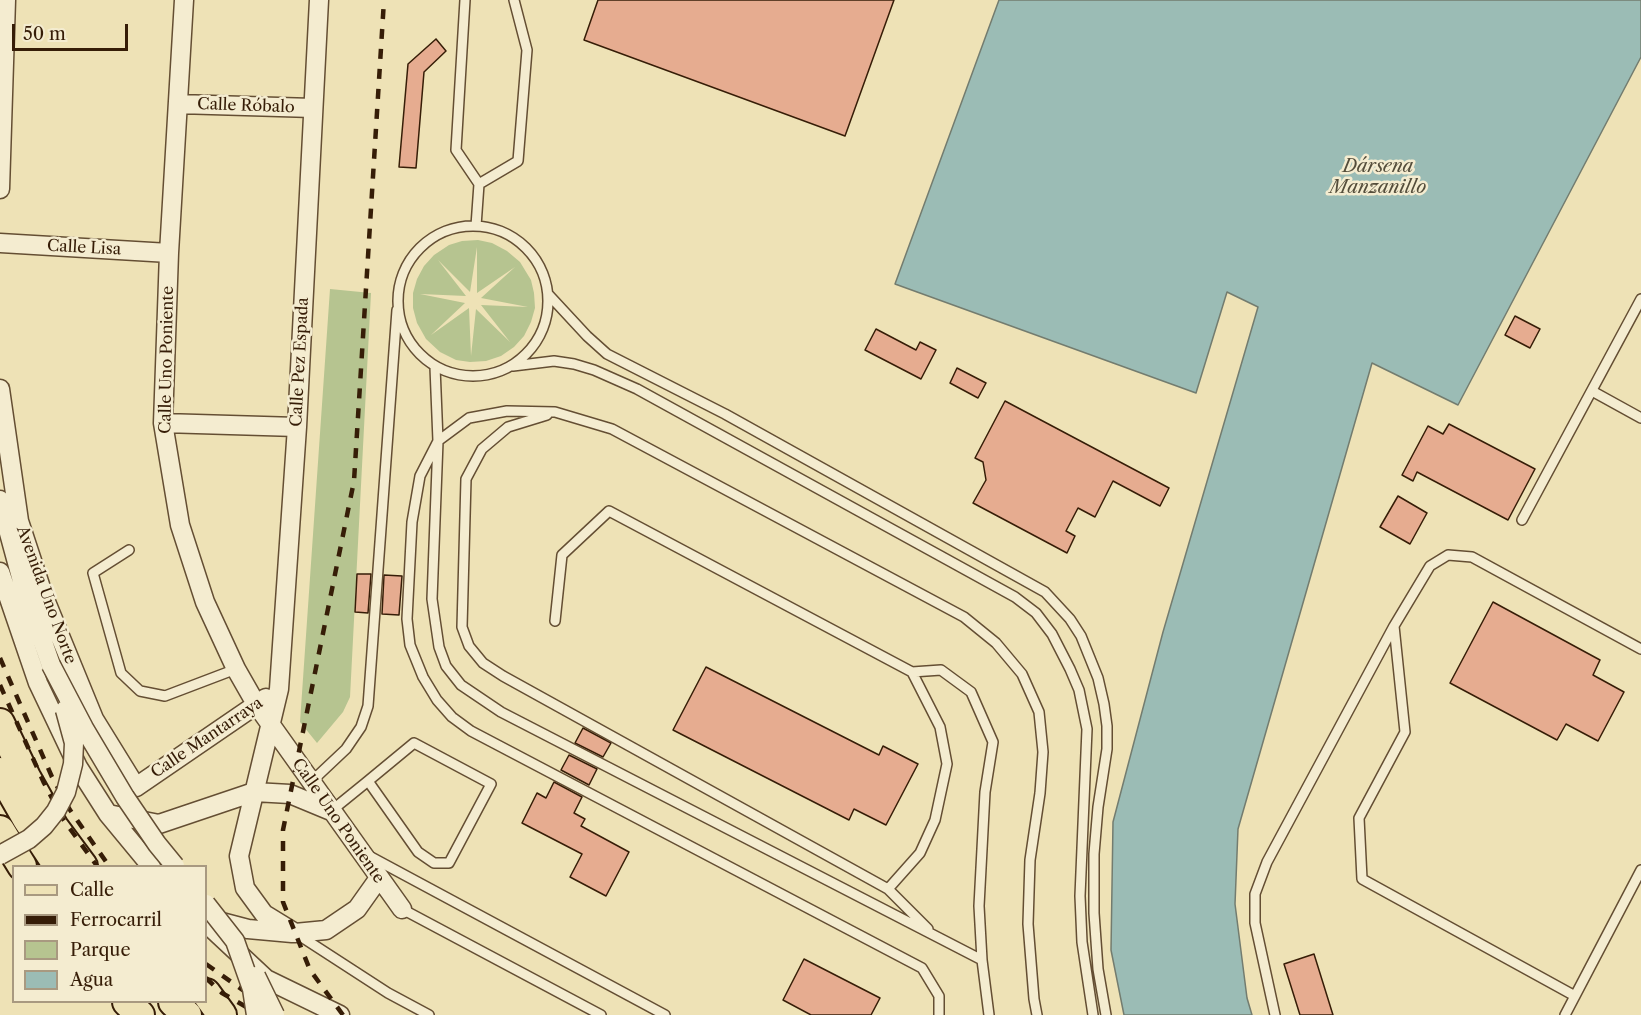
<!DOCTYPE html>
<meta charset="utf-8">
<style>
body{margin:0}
#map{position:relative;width:1641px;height:1015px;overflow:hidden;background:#eee2b6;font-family:"Libre Caslon Text",serif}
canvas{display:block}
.legend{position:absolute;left:12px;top:865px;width:195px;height:138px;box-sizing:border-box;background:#f4ecd0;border:2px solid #a89980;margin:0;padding:8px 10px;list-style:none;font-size:18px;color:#361d07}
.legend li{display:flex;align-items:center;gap:12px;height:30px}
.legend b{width:30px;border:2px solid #a89980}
.scale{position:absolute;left:12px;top:24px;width:116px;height:27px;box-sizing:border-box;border:3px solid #361d07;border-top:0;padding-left:8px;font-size:18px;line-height:21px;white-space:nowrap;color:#361d07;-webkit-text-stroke:4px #f4ecd0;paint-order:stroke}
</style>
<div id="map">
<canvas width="1641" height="1015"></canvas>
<ul class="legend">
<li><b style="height:8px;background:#eee2b6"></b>Calle</li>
<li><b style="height:8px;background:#361d07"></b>Ferrocarril</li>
<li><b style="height:16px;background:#b6c490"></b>Parque</li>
<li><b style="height:16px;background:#9bbcb5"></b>Agua</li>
</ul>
<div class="scale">50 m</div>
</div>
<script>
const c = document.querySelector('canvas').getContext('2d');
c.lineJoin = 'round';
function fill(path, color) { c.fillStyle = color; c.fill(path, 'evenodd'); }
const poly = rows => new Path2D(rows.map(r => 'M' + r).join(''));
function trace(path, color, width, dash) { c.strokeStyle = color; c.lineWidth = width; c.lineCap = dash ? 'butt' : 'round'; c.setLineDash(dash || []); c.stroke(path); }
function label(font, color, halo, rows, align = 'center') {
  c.font = font + ' "Libre Caslon Text",serif'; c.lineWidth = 5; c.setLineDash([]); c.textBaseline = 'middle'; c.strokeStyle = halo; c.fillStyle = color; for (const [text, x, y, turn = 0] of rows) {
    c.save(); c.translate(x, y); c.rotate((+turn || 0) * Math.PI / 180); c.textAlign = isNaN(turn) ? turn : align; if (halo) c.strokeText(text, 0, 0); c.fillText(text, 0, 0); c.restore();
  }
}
fill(poly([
 [478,240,492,243,507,251,520,262,531,280,534,293,535,308,531,322,524,336,514,347,501,356,486,361,470,362,456,360,440,352,426,339,417,323,413,308,413,293,417,279,424,266,434,255,449,245,462,241],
 [477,247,477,293,515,267,481,298,528,307,481,305,510,342,476,309,471,356,469,308,431,335,465,303,420,294,466,296,438,260,470,292],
 [330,289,371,293,350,697,343,712,317,743,300,722]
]), '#b6c490');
const water = poly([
 [999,0,1641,0,1641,57,1458,405,1372,363,1238,829,1235,904,1247,998,1252,1015,1124,1015,1111,950,1113,822,1163,632,1258,307,1227,292,1196,393,895,284,999,0]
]);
fill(water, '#9bbcb5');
trace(water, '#737c6f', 1.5);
const building = poly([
 [598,0,894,0,845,136,584,40,598,0],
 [436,39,446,51,424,72,416,168,399,167,408,64,436,39],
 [1515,316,1540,329,1530,348,1505,335,1515,316],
 [876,329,916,350,920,342,936,350,921,379,865,350,876,329],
 [957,368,986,383,978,398,950,383,957,368],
 [1005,401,1169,488,1160,506,1113,481,1095,517,1078,508,1066,531,1075,536,1067,553,973,503,986,480,983,462,975,458,1005,401],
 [1449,424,1535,469,1508,520,1417,472,1413,481,1402,475,1428,426,1443,434,1449,424],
 [1398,496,1427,513,1410,544,1380,527,1398,496],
 [357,574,371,574,368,613,355,612,357,574],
 [384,575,402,576,399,615,382,614,384,575],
 [1493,602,1600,660,1593,675,1624,692,1598,741,1566,724,1557,740,1450,683,1493,602],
 [706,667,879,755,883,746,918,764,886,825,854,809,849,820,673,730,706,667],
 [583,728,611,743,603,757,575,743,583,728],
 [569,755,597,769,589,785,561,770,569,755],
 [554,782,582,797,574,813,585,819,581,826,629,852,606,896,570,877,582,854,522,823,537,793,546,798,554,782],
 [1314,954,1333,1015,1300,1015,1284,964,1314,954],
 [804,959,880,998,871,1015,811,1015,783,1000,804,959]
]);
fill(building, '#e6ac90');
trace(building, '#361d07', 1.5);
const service = poly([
 [465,0,456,150,479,184],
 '398 301a75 75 0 1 1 150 0a75 75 0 1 1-150 0Z',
 [476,226,479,184,518,161,527,50,514,0],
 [548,294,587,336,607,354,725,414,1045,592,1070,619,1081,636,1098,678,1104,704,1107,726,1107,749,1098,807,1094,854,1094,913,1098,969,1106,1015],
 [513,366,554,361,574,364,594,370,637,389,1015,597,1036,613,1052,634,1070,669,1079,690,1087,729,1080,896,1082,942,1093,1015],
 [435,367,438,441,432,599,439,647,446,666,461,685,501,712,982,960],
 [1592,391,1641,418],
 [547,415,508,427,482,449,466,479,462,627,469,646,483,663,503,676,888,889,928,929],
 [1522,520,1641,299],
 [129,550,93,573,121,673,140,691,165,696,236,669],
 [555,621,562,555,609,511,912,672,941,670,971,692,993,742,985,792,979,906,982,960,989,1015],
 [1394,626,1405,732,1359,818,1362,879,1575,996],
 [414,743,491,784,449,863,434,863,418,852,368,781,414,743],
 [311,782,346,749,361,727,368,706,397,310],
 [331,811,368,781],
 [371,857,665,1015],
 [888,889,920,853,935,820,947,764,940,727,912,672],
 [402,909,601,1015],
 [297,934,388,993,429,1015],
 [939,1015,939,996,922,968,471,731,452,717,437,700,423,677,410,645,407,619,412,522,420,476,438,441,469,418,507,411,555,412,612,429,964,617,996,643,1022,674,1039,712,1043,752,1040,793,1030,860,1028,924,1034,999,1037,1015],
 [1275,1015,1255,923,1255,894,1267,862,1394,626,1430,566,1448,555,1472,557,1641,649],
 [1565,1015,1641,870]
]);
const minor = poly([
 [184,0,169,253,163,423,180,525,205,602,236,669,256,704,402,909],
 [319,0,297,427,279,689,239,856,245,888,264,914,295,933,326,930,357,909,379,878],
 [178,104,313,108],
 [0,189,6,0],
 [0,243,169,253],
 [0,389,19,521,44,597,94,719,136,787,266,698],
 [163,423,297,427],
 [0,500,22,581,51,665],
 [0,572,38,683,78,767,108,814,151,866],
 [108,814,159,824,254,792,290,794,331,811],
 [210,919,248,929,292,933],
 [206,923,266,979,340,1015]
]);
const primary = poly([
 [0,723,26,777,54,827,83,866],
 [0,772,27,819,58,866],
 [0,830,22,866],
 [206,993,222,1015],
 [127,1002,140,1015],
 [173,1002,187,1015]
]);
trace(service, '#644e33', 12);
trace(minor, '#644e33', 21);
trace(primary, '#361d07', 32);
trace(service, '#f4ecd0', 9);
trace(minor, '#f4ecd0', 18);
trace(primary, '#eee2b6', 28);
trace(poly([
 [0,658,52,777,70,810,109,866],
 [0,685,44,783,63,819,97,866],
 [206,964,278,1015],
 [206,978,222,993,260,1015],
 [343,1015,310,970,283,902,283,830,354,481,384,0]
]), '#361d07', 4.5, [10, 10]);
const minorBridge = poly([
 [51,665,84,728,125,797,157,844,175,866],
 [0,855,29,839,44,826,56,811,66,792,73,764,74,743,65,710],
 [206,904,235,941,252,989,256,1015],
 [256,976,275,1015]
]);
trace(minorBridge, '#644e33', 21, []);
trace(minorBridge, '#f4ecd0', 18);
label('16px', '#361d07', '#f4ecd0', [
 ["Calle Róbalo",246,106,2],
 ["Calle Lisa",84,248,3],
 ["Calle Uno Poniente",167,360,-89],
 ["Calle Pez Espada",300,362,-87],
 ["Avenida Uno Norte",46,595,70],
 ["Calle Mantarraya",207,738,-34],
 ["Calle Uno Poniente",338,821,55]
]);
label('italic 18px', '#544d3b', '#f4ecd0', [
 ["Dársena",1378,167],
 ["Manzanillo",1378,188]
]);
</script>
